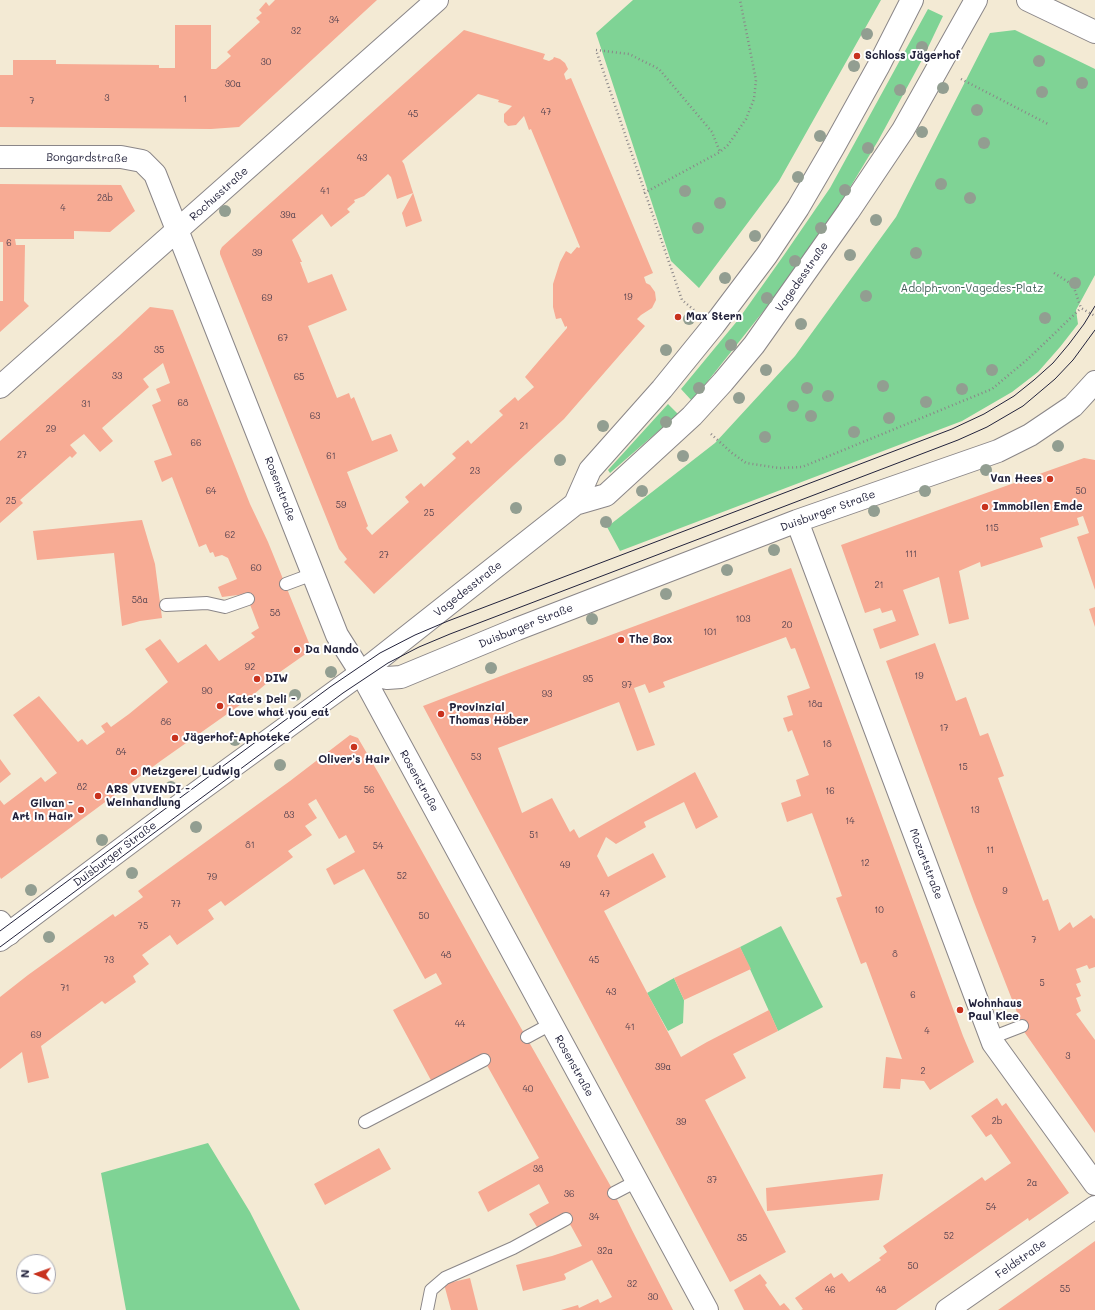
<!DOCTYPE html>
<meta charset="utf-8">
<style>
body{margin:0}
#map{position:relative;width:1095px;height:1310px;overflow:hidden;background:#f3ead4;font-family:Mali,sans-serif}
canvas{display:block}
.north{position:absolute;left:16px;top:1254px;width:40px;height:40px;box-sizing:border-box;background:#fff;border:1px solid #a7a7b1;border-radius:50%;rotate:272deg;font-size:11px;font-weight:700;line-height:16px;text-align:center;color:#22223b}
.north::after{content:'';display:block;margin:auto;width:14px;height:18px;background:#c8321e;clip-path:polygon(50% 0,100% 100%,50% 72%,0 100%)}
</style>
<div id="map">
<canvas width="1095" height="1310"></canvas>
<div class="north">N</div>
</div>
<script>
const c = document.querySelector('canvas').getContext('2d');
c.lineJoin = 'round';
function fill(path, color) { c.fillStyle = color; c.fill(path, 'evenodd'); }
const poly = rows => new Path2D(rows.map(r => 'M' + r).join(''));
function trace(path, color, width, dash) { c.strokeStyle = color; c.lineWidth = width; c.lineCap = dash ? 'butt' : 'round'; c.setLineDash(dash || []); c.stroke(path); }
function label(font, color, halo, rows, align = 'center') {
  c.font = font + ' Mali,sans-serif'; c.lineWidth = 4; c.setLineDash([]); c.textBaseline = 'middle'; c.strokeStyle = halo; c.fillStyle = color; for (const [text, x, y, turn = 0] of rows) {
    c.save(); c.translate(x, y); c.rotate((+turn || 0) * Math.PI / 180); c.textAlign = isNaN(turn) ? turn : align; if (halo) c.strokeText(text, 0, 0); c.fillText(text, 0, 0); c.restore();
  }
}
fill(poly([
 [633,0,881,0,779,181,699,288,671,261,596,33],
 [928,9,943,16,923,58,878,141,831,219,777,294,692,401,681,389,738,320,784,255,830,188],
 [1015,30,1095,69,1095,275,1076,310,1078,324,1060,347,1038,372,1012,392,962,421,620,551,607,527,715,443,795,356,896,217,990,33],
 [668,404,678,414,610,473,608,470],
 [781,926,823,1007,778,1031,740,947],
 [674,978,684,1000,683,1023,668,1031,647,993],
 [208,1143,250,1212,300,1310,126,1310,101,1173]
]), '#7fd395');
fill(poly([
 [275,0,377,0,239,127,211,129,0,127,0,75,13,75,13,60,56,60,56,64,159,65,159,68,175,68,175,25,211,25,211,69,216,69,231,56,227,52,260,22,256,18,262,13,259,10,266,2,269,6],
 [464,30,545,54,543,59,549,61,553,59,554,57,560,59,565,63,568,69,564,74,566,80,571,78,653,273,644,277,646,283,650,285,655,292,656,300,652,308,641,315,637,319,645,326,564,419,374,594,344,562,347,559,339,549,220,254,220,251,222,247,255,217],
 [478,94,499,100,498,102,512,106,504,114,504,122,508,126,516,125,524,116,529,130,531,129,580,247,579,248,577,247,571,254,566,251,560,262,553,284,553,307,556,319,561,318,565,327,567,326,567,328,525,377,534,387,518,401,515,397,499,411,503,415,483,433,471,444,468,440,452,454,456,458,424,487,421,483,405,497,409,502,372,535,366,528,368,526,347,472,398,451,391,434,372,441,354,397,351,399,349,393,337,398,308,326,347,310,332,274,308,283,300,262,302,262,292,240,322,214,331,227,350,212,347,209,355,202,354,200,364,196,388,174,391,177,397,199,413,193,402,213,406,227,422,221,404,164,402,161],
 [0,184,121,185,135,211,110,232,74,231,74,239,15,239,16,245,25,245,24,301,29,306,0,332,0,301,3,301,3,242,0,242],
 [150,307,173,310,250,504,268,542,309,643,307,653,280,672,247,700,162,760,1,879,0,877,0,800,4,805,41,777,45,782,57,773,13,715,39,696,78,742,82,739,87,745,105,732,101,726,107,722,111,727,129,714,168,682,145,649,160,639,178,663,206,644,219,661,255,637,251,633,259,628,246,594,222,597,218,587,237,579,228,558,222,555,215,557,213,552,210,553,206,544,199,547,172,477,162,482,154,461,172,455,152,405,161,401,156,389,170,383,163,363,143,379,149,387,102,428,113,441,100,452,84,434,70,445,77,453,72,458,70,456,20,500,23,503,0,523,0,441,119,336],
 [1084,458,1095,460,1095,590,1077,537,1089,533,1083,516,1077,518,1079,525,1040,538,1043,547,981,567,980,562,959,571,969,619,949,624,939,577,903,590,919,635,880,649,873,629,896,621,892,610,882,613,880,608,865,613,841,545],
 [142,520,155,564,162,618,140,621,122,626,114,553,37,560,33,531],
 [791,568,963,1036,974,1062,930,1090,924,1081,901,1079,900,1089,883,1088,886,1057,902,1059,866,962,861,964,836,898,842,896,812,813,787,822,781,803,801,796,796,780,809,775,792,730,788,732,783,718,793,715,787,696,810,688,795,648,791,649,786,637,663,682,665,687,649,693,645,684,634,688,655,745,637,751,619,702,498,748,522,813,552,798,570,832,574,829,579,838,695,772,718,817,696,829,684,802,644,822,646,827,616,844,606,837,597,856,608,877,653,853,666,877,604,911,681,1057,707,1042,769,1010,778,1031,733,1054,746,1078,705,1100,786,1252,730,1282,423,706,514,671],
 [1095,607,1095,627,1089,609],
 [935,643,956,701,966,697,980,736,988,733,1004,776,998,778,1043,901,1048,899,1059,931,1070,922,1073,928,1091,915,1094,919,1095,918,1095,967,1089,969,1087,965,1076,969,1081,982,1076,984,1081,996,1076,998,1081,1011,1076,1014,1095,1040,1095,1133,1025,1033,974,902,886,661],
 [350,735,358,738,379,774,483,961,610,1185,632,1230,673,1310,561,1310,578,1305,579,1308,598,1299,600,1303,612,1297,592,1260,564,1274,566,1278,565,1280,523,1291,516,1265,552,1256,582,1246,571,1226,561,1214,537,1227,529,1214,549,1203,539,1184,488,1212,478,1192,539,1158,484,1060,433,1084,393,1010,442,984,436,973,425,979,364,869,334,885,326,869,355,852,346,835,339,839,316,799,308,804,317,818,305,826,312,835,288,851,293,857,225,906,221,901,208,910,214,919,177,945,170,935,142,955,149,964,133,976,136,982,105,1004,102,1001,41,1046,49,1078,28,1083,22,1052,0,1069,0,997,28,975,113,914,115,917,143,897,138,891,290,781],
 [0,759,11,774,0,783],
 [740,947,751,969,684,1000,674,978],
 [997,1098,1002,1106,1006,1103,1069,1193,1029,1221,1028,1218,896,1310,801,1310,803,1309,795,1298,831,1273,834,1278,842,1273,849,1282,881,1260,879,1258,887,1252,883,1246,982,1177,985,1181,1011,1163,991,1134,986,1137,971,1116],
 [379,1148,391,1169,325,1205,314,1184],
 [883,1174,879,1200,767,1211,766,1188],
 [1095,1241,1095,1310,998,1310,1070,1259],
 [760,1274,767,1283,765,1285,780,1306,784,1303,790,1310,744,1310,734,1290],
 [470,1278,478,1310,451,1310,444,1284]
]), '#f7ab94');
const service = poly([
 [286,584,313,574],
 [166,605,207,603,225,607,248,599],
 [527,1037,551,1024],
 [991,1038,1022,1026],
 [365,1122,484,1060],
 [614,1193,637,1181],
 [427,1310,431,1290,445,1278,513,1248,566,1219]
]);
const minor = poly([
 [0,157,121,157,142,161,155,174,337,635,361,673,707,1310],
 [0,387,437,0],
 [797,521,993,1043,1095,1184],
 [361,673,387,678,401,677,517,629,797,521,998,451,1030,435,1073,406,1095,382],
 [0,922,9,934],
 [947,1310,1095,1207]
]);
const tertiary = poly([
 [575,504,590,470,662,389,714,325,766,256,798,208,833,148,878,67,912,0],
 [0,940,188,799,361,673,575,504,606,495,692,416,723,382,754,345,848,212,903,130,976,0]
]);
const secondary = poly([
 [1028,0,1095,32]
]);
trace(service, '#8a8688', 14);
trace(minor, '#8a8688', 24);
trace(tertiary, '#8a8688', 24);
trace(secondary, '#8a8688', 24);
trace(poly([
 [961,79,1048,124],
 [644,193,720,152,728,145,746,119,754,99,756,80,740,0],
 [1054,273,1073,285,1081,308,1095,316],
 [694,310,682,300,596,50,629,54,659,69,712,132,720,152],
 [711,434,732,453,746,463,779,468,802,467,992,389,1029,358,1081,308]
]), '#8a8688', 2.5, [1, 3]);
trace(service, '#fff', 12);
trace(minor, '#fff', 22);
trace(tertiary, '#fff', 22);
trace(secondary, '#fff', 22);
trace(poly([
 [0,931,330,687,380,653,415,635,448,621,952,429,984,414,1014,396,1034,380,1053,363,1069,344,1084,324,1095,306],
 [0,947,343,693,388,663,419,647,450,634,958,440,987,427,1023,406,1055,379,1073,360,1095,330]
]), '#22223b', 1);
c.fillStyle = '#929e91';
for (const [x, y] of [
 [867,34],
 [922,47],
 [1039,61],
 [854,66],
 [1082,83],
 [943,88],
 [900,90],
 [1042,92],
 [977,110],
 [922,132],
 [820,136],
 [984,143],
 [868,148],
 [798,177],
 [941,184],
 [845,190],
 [685,191],
 [970,198],
 [720,203],
 [225,211],
 [876,220],
 [698,228],
 [821,228],
 [755,236],
 [916,253],
 [850,255],
 [795,261],
 [725,278],
 [1075,283],
 [866,296],
 [767,298],
 [1045,318],
 [689,319],
 [801,324],
 [731,345],
 [666,350],
 [766,370],
 [992,370],
 [883,386],
 [699,388],
 [807,388],
 [962,389],
 [828,396],
 [739,398],
 [926,402],
 [793,406],
 [811,416],
 [889,418],
 [666,422],
 [603,426],
 [854,432],
 [765,437],
 [1058,446],
 [683,456],
 [560,460],
 [986,470],
 [642,491],
 [925,491],
 [516,508],
 [874,511],
 [606,522],
 [774,550],
 [727,570],
 [666,594],
 [592,619],
 [491,668],
 [331,672],
 [295,695],
 [235,740],
 [280,765],
 [171,787],
 [196,827],
 [102,840],
 [132,873],
 [31,890],
 [49,937]
]) { c.beginPath(); c.arc(x, y, 6, 0, 2 * Math.PI); c.fill(); }
for (const [x, y, r, color] of [
 [857,56,4,"#c8321e"],
 [678,317,4,"#c8321e"],
 [1050,479,4,"#c8321e"],
 [985,507,4,"#c8321e"],
 [621,640,4,"#c8321e"],
 [297,650,4,"#c8321e"],
 [257,679,4,"#c8321e"],
 [220,706,4,"#c8321e"],
 [441,714,4,"#c8321e"],
 [175,738,4,"#c8321e"],
 [354,747,4,"#c8321e"],
 [134,772,4,"#c8321e"],
 [98,796,4,"#c8321e"],
 [81,810,4,"#c8321e"],
 [960,1010,4,"#c8321e"]
]) { const dot = new Path2D(); dot.arc(x, y, r, 0, 2 * Math.PI); c.fillStyle = color; c.fill(dot); trace(dot, '#fff', 1.5); }
label('9px', '#574451', null, [
 ["34",334,20],
 ["32",296,31],
 ["30",266,62],
 ["30a",233,84],
 ["3",107,98],
 ["1",185,99],
 ["7",32,101],
 ["47",546,112],
 ["45",413,114],
 ["43",362,158],
 ["41",325,191],
 ["28b",105,198],
 ["4",63,208],
 ["39a",288,215],
 ["6",9,243],
 ["39",257,253],
 ["19",628,297],
 ["69",267,298],
 ["67",283,338],
 ["35",159,350],
 ["33",117,376],
 ["65",299,377],
 ["68",183,403],
 ["31",86,404],
 ["63",315,416],
 ["21",524,426],
 ["29",51,429],
 ["66",196,443],
 ["27",22,455],
 ["61",331,456],
 ["23",475,471],
 ["64",211,491],
 ["50",1081,491],
 ["25",11,501],
 ["59",341,505],
 ["25",429,513],
 ["115",992,528],
 ["62",230,535],
 ["111",911,554],
 ["27",384,555],
 ["60",256,568],
 ["21",879,585],
 ["58a",140,600],
 ["58",275,613],
 ["103",743,619],
 ["20",787,625],
 ["101",710,632],
 ["92",250,667],
 ["19",919,676],
 ["95",588,679],
 ["97",627,685],
 ["90",207,691],
 ["93",547,694],
 ["18a",815,704],
 ["86",166,722],
 ["17",944,728],
 ["18",827,744],
 ["84",121,752],
 ["53",476,757],
 ["15",963,767],
 ["82",82,787],
 ["56",369,790],
 ["16",830,791],
 ["13",975,810],
 ["83",289,815],
 ["14",850,821],
 ["51",534,835],
 ["81",250,845],
 ["54",378,846],
 ["11",990,850],
 ["12",865,863],
 ["49",565,865],
 ["52",402,876],
 ["79",212,877],
 ["9",1005,891],
 ["47",605,894],
 ["77",176,904],
 ["10",879,910],
 ["50",424,916],
 ["75",143,926],
 ["7",1034,940],
 ["8",895,954],
 ["48",446,955],
 ["73",109,960],
 ["45",594,960],
 ["5",1042,983],
 ["71",65,988],
 ["43",611,992],
 ["6",913,995],
 ["44",460,1024],
 ["41",630,1027],
 ["4",927,1031],
 ["69",36,1035],
 ["3",1068,1056],
 ["39a",663,1067],
 ["2",923,1071],
 ["40",528,1089],
 ["2b",997,1121],
 ["39",681,1122],
 ["38",538,1169],
 ["37",712,1180],
 ["2a",1032,1183],
 ["36",569,1194],
 ["54",991,1207],
 ["34",594,1217],
 ["52",949,1236],
 ["35",742,1238],
 ["32a",605,1251],
 ["50",913,1266],
 ["32",632,1284],
 ["55",1065,1289],
 ["46",830,1290],
 ["48",881,1290],
 ["30",653,1297]
]);
label('bold 11px', '#22223b', '#fff', [
 ["Schloss Jägerhof",865,56],
 ["Max Stern",686,317],
 ["Van Hees",1042,479,"right"],
 ["Immobilen Emde",993,507],
 ["The Box",629,640],
 ["Da Nando",305,650],
 ["DIW",265,679],
 ["Kate's Deli -",228,700],
 ["Love what you eat",228,713],
 ["Provinzial",449,708],
 ["Thomas Höber",449,721],
 ["Jägerhof-Aphoteke",183,738],
 ["Oliver's Hair",354,760,"center"],
 ["Metzgerei Ludwig",142,772],
 ["ARS VIVENDI -",106,790],
 ["Weinhandlung",106,803],
 ["Gilvan -",73,804,"right"],
 ["Art in Hair",73,817,"right"],
 ["Wohnhaus",968,1004],
 ["Paul Klee",968,1017]
], 'left');
label('11px', '#22223b', '#fff', [
 ["Bongardstraße",87,158,1],
 ["Rochusstraße",219,194,-42],
 ["Vagedesstraße",802,277,-55],
 ["Rosenstraße",280,489,69],
 ["Duisburger Straße",828,511,-20],
 ["Vagedesstraße",468,589,-38],
 ["Duisburger Straße",526,626,-22],
 ["Rosenstraße",419,781,61],
 ["Duisburger Straße",115,854,-37],
 ["Mozartstraße",926,864,69],
 ["Rosenstraße",574,1066,61],
 ["Feldstraße",1021,1259,-35]
]);
label('11px', '#43605a', '#fff', [
 ["Adolph-von-Vagedes-Platz",972,289]
]);
</script>
